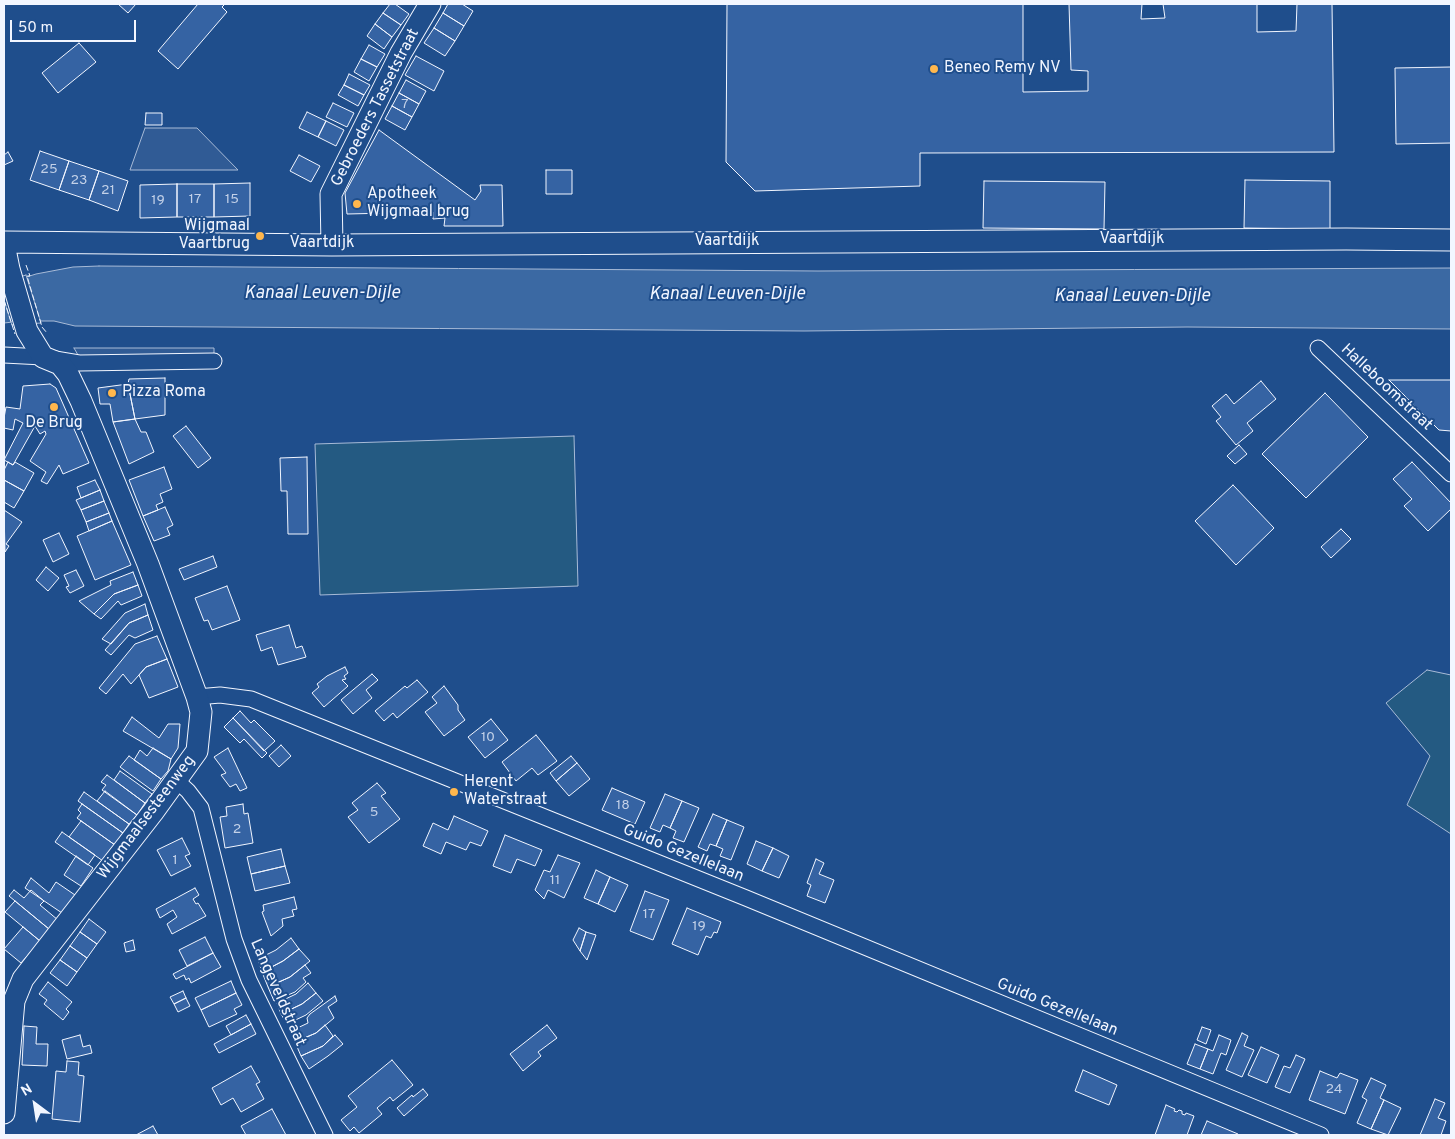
<!DOCTYPE html>
<style>
body{margin:0}
#map{position:relative;width:1455px;height:1139px;overflow:hidden;background:#1f4e8c;font-family:Overpass,sans-serif}
canvas{display:block}
.frame{position:absolute;inset:0;border:5px solid #f2f6ff;pointer-events:none}
.north{position:absolute;left:10px;top:1079px;width:50px;height:50px;-webkit-text-stroke:4px #1f4e8c;paint-order:stroke;rotate:329deg;font-size:14px;font-weight:700;line-height:20px;text-align:center;color:#f2f6ff}
.north::after{content:'';display:block;margin:auto;width:18px;height:22px;background:#f2f6ff;clip-path:polygon(50% 0,100% 100%,50% 72%,0 100%)}
.scale{position:absolute;left:10px;top:20px;width:126px;height:22px;box-sizing:border-box;border:2px solid #f2f6ff;border-top:0;padding-left:6px;font-size:15px;line-height:18px;white-space:nowrap;color:#f2f6ff;-webkit-text-stroke:4px #1f4e8c;paint-order:stroke}
</style>
<div id="map">
<canvas width="1455" height="1139"></canvas>
<div class="frame"></div>
<div class="north">N</div>
<div class="scale">50 m</div>
</div>
<script>
const c = document.querySelector('canvas').getContext('2d');
c.lineJoin = 'round';
function fill(path, color) { c.fillStyle = color; c.fill(path, 'evenodd'); }
const poly = rows => new Path2D(rows.map(r => 'M' + r).join(''));
function trace(path, color, width, dash) { c.strokeStyle = color; c.lineWidth = width; c.lineCap = dash ? 'butt' : 'round'; c.setLineDash(dash || []); c.stroke(path); }
function label(font, color, halo, rows, align = 'center') {
  c.font = font + ' Overpass,sans-serif'; c.lineWidth = 4; c.setLineDash([]); c.textBaseline = 'middle'; c.strokeStyle = halo; c.fillStyle = color; for (const [text, x, y, turn = 0] of rows) {
    c.save(); c.translate(x, y); c.rotate((+turn || 0) * Math.PI / 180); c.textAlign = isNaN(turn) ? turn : align; if (halo) c.strokeText(text, 0, 0); c.fillText(text, 0, 0); c.restore();
  }
}
const green = poly([
 [574,436,578,586,320,595,315,444,574,436],
 [1427,670,1451,675,1451,834,1407,805,1430,756,1386,703,1427,670]
]);
fill(green, '#245a82');
trace(green, '#a8bbd7', 1);
const parking = poly([
 [145,128,197,128,238,170,130,170,145,128],
 [74,348,214,348,214,361,82,362,74,348]
]);
fill(parking, '#305b95');
trace(parking, '#a8bbd7', 1);
const water = poly([
 [99,266,818,271,1451,268,1451,329,1187,327,804,331,75,326,54,321,22,321,4,323,4,284,36,274,73,267,99,266]
]);
fill(water, '#3b69a3');
trace(water, '#a8bbd7', 1);
const pier = poly([
 [26,275,41,323,12,325,4,300,4,282,26,275]
]);
fill(pier, '#1f4e8c');
trace(pier, '#a8bbd7', 1);
const building = poly([
 [118,4,136,4,128,13,118,4],
 [198,4,225,4,222,7,227,12,178,69,158,51,198,4],
 [390,4,395,4,409,14,401,25,383,13,390,4],
 [448,4,462,4,473,11,464,26,443,13,448,4],
 [727,4,1023,4,1023,92,1088,91,1088,71,1071,70,1069,4,1142,4,1141,19,1165,18,1163,4,1257,4,1257,32,1296,31,1297,4,1332,4,1334,152,920,153,920,186,755,191,726,162,727,4],
 [383,13,401,25,392,37,375,24,383,13],
 [443,13,464,26,455,41,434,28,443,13],
 [375,24,392,37,384,49,367,36,375,24],
 [434,28,455,41,445,56,424,43,434,28],
 [79,43,96,62,58,93,42,73,79,43],
 [369,45,385,54,377,67,361,59,369,45],
 [416,56,444,71,434,91,405,75,416,56],
 [361,59,377,67,369,81,354,72,361,59],
 [1451,67,1451,143,1396,144,1395,68,1451,67],
 [349,74,370,85,364,95,344,85,349,74],
 [406,80,426,91,419,104,399,93,406,80],
 [344,85,364,95,358,106,338,95,344,85],
 [399,93,419,104,412,117,392,106,399,93],
 [333,103,354,113,347,127,326,117,333,103],
 [392,106,412,117,405,130,385,119,392,106],
 [307,112,326,121,318,137,299,128,307,112],
 [146,113,162,113,162,125,145,125,146,113],
 [326,121,344,130,336,146,318,137,326,121],
 [379,130,475,200,481,191,480,185,502,185,503,226,444,226,445,218,433,219,433,212,347,214,345,193,379,130],
 [40,151,69,161,59,190,30,180,40,151],
 [8,152,13,161,4,165,4,155,8,152],
 [299,155,320,166,311,182,290,171,299,155],
 [69,161,99,171,89,200,59,190,69,161],
 [546,170,572,170,572,194,546,194,546,170],
 [99,171,128,181,118,211,89,200,99,171],
 [1245,180,1330,181,1330,229,1244,228,1245,180],
 [984,181,1105,182,1104,229,983,228,984,181],
 [250,183,250,216,214,217,214,184,250,183],
 [177,184,214,184,214,217,177,217,177,184],
 [177,184,177,217,140,218,140,185,177,184],
 [165,378,165,415,135,419,128,384,129,379,165,378],
 [1389,380,1451,380,1451,431,1439,430,1389,380],
 [1261,381,1276,399,1247,423,1253,431,1236,445,1216,421,1221,417,1212,406,1226,394,1234,404,1261,381],
 [50,384,56,388,89,463,63,474,59,465,47,484,41,481,46,472,30,461,46,434,45,431,40,434,35,426,13,465,4,460,23,423,15,419,13,430,4,428,4,418,6,407,20,409,23,386,50,384],
 [128,384,135,419,113,422,110,404,100,404,98,388,128,384],
 [1325,393,1368,437,1306,498,1262,454,1325,393],
 [135,419,141,432,146,432,154,452,129,464,113,422,135,419],
 [186,426,211,458,198,468,173,436,186,426],
 [1239,445,1247,454,1235,464,1227,456,1239,445],
 [307,457,308,534,288,534,287,491,281,491,280,458,307,457],
 [8,462,13,465,15,462,34,473,24,491,4,480,4,470,8,462],
 [1412,462,1451,503,1451,509,1428,531,1404,506,1412,499,1393,479,1412,462],
 [164,467,172,489,160,494,163,502,156,505,158,510,143,516,129,480,164,467],
 [4,480,24,491,14,508,4,502,4,480],
 [95,480,100,490,81,498,77,487,95,480],
 [1233,485,1274,528,1236,565,1195,521,1233,485],
 [100,490,104,501,81,510,76,500,100,490],
 [104,501,109,513,86,522,81,510,104,501],
 [165,507,173,525,167,528,170,535,154,541,143,516,165,507],
 [4,510,22,522,6,544,9,546,5,552,4,510],
 [109,513,112,521,89,531,86,522,109,513],
 [112,521,131,565,95,580,77,536,112,521],
 [1341,529,1351,539,1331,558,1321,547,1341,529],
 [59,533,69,554,53,562,43,540,59,533],
 [213,556,217,567,184,580,179,569,213,556],
 [46,567,59,578,48,591,36,580,46,567],
 [76,570,84,586,70,593,66,587,69,586,64,575,76,570],
 [133,572,138,585,114,594,94,614,79,601,111,585,110,581,133,572],
 [138,585,142,596,121,605,118,601,101,619,94,614,114,594,138,585],
 [227,586,240,620,212,630,208,620,204,621,195,598,227,586],
 [145,604,148,615,129,623,111,644,102,639,125,613,145,604],
 [148,615,153,630,135,638,129,635,111,655,105,650,129,623,148,615],
 [289,625,296,648,302,646,306,657,278,665,272,647,261,651,256,635,289,625],
 [157,636,167,659,146,667,131,684,123,674,106,694,99,688,135,644,157,636],
 [167,659,178,687,149,698,139,675,146,667,167,659],
 [345,667,348,673,344,676,346,679,342,680,348,686,324,707,312,693,319,687,317,684,327,676,345,667],
 [372,674,378,680,366,690,372,698,353,714,341,700,372,674],
 [417,680,428,692,397,718,393,713,384,721,375,711,405,686,407,688,417,680],
 [444,686,458,705,458,710,465,720,444,736,425,712,437,703,432,697,444,686],
 [240,711,251,723,254,720,275,741,264,751,233,718,240,711],
 [132,717,159,738,168,724,180,724,178,748,171,759,123,731,132,717],
 [233,718,267,753,262,758,244,739,240,743,224,727,233,718],
 [491,719,508,740,485,758,468,737,491,719],
 [536,735,557,761,538,775,532,768,516,781,502,762,536,735],
 [281,745,291,756,279,767,269,756,281,745],
 [153,748,171,759,168,771,161,779,134,760,140,750,147,756,153,748],
 [228,748,247,788,240,791,236,784,230,787,221,775,226,773,214,757,228,748],
 [129,756,161,779,153,791,120,767,129,756],
 [571,756,577,763,556,781,550,773,571,756],
 [577,763,590,779,569,796,556,781,577,763],
 [120,771,152,794,145,803,114,780,120,771],
 [107,775,145,803,137,815,102,790,106,785,101,782,107,775],
 [377,783,386,793,381,796,400,819,369,843,348,817,358,810,352,803,377,783],
 [612,788,645,802,635,824,602,810,612,788],
 [105,791,137,815,129,824,97,801,105,791],
 [84,792,129,824,123,833,78,801,84,792],
 [665,794,682,801,670,828,663,825,660,832,650,828,665,794],
 [682,801,699,808,684,842,673,838,676,831,670,828,682,801],
 [82,804,123,833,115,845,77,818,81,813,78,810,82,804],
 [243,804,244,814,248,813,253,843,225,848,220,817,227,816,226,807,243,804],
 [713,814,727,820,716,846,710,844,707,851,698,847,713,814],
 [454,816,488,831,481,846,470,842,466,850,446,842,441,854,423,846,433,823,448,830,454,816],
 [727,820,744,827,731,860,720,856,723,849,716,846,727,820],
 [81,821,115,845,103,861,69,837,81,821],
 [62,832,95,855,88,865,55,842,62,832],
 [505,835,542,850,535,866,517,859,511,873,493,866,505,835],
 [182,838,190,854,185,856,191,866,171,876,157,850,182,838],
 [756,841,773,848,762,871,747,864,756,841],
 [773,848,789,856,779,878,762,871,773,848],
 [281,849,285,866,251,874,247,857,281,849],
 [558,855,580,863,564,898,548,890,544,899,535,890,544,870,550,872,558,855],
 [76,856,93,868,81,886,64,875,76,856],
 [816,859,824,863,819,874,834,880,825,903,807,896,811,885,807,883,816,859],
 [285,866,290,883,255,891,251,874,285,866],
 [596,870,610,877,598,904,584,898,596,870],
 [610,877,628,885,615,912,598,904,610,877],
 [31,878,49,893,56,882,75,895,62,913,25,888,31,878],
 [195,888,199,895,193,899,196,904,198,903,206,916,172,934,167,924,177,917,173,910,160,918,156,909,195,888],
 [14,890,24,898,31,890,44,901,40,905,58,920,49,929,9,896,14,890],
 [645,891,669,900,653,940,630,931,645,891],
 [294,897,297,909,292,910,294,916,282,919,283,926,271,936,262,912,264,911,263,905,294,897],
 [15,901,49,929,40,941,5,912,15,901],
 [687,908,721,922,717,933,714,932,711,938,706,936,698,955,672,944,687,908],
 [89,919,106,932,97,944,80,932,89,919],
 [23,927,40,941,21,963,4,949,23,927],
 [579,928,586,932,580,951,573,940,579,928],
 [80,932,97,944,87,958,70,946,80,932],
 [586,932,596,935,587,960,580,951,586,932],
 [205,937,213,953,187,966,179,950,205,937],
 [291,938,299,949,283,961,262,972,258,959,276,950,291,938],
 [133,940,135,950,126,952,124,943,133,940],
 [70,946,87,958,77,972,60,960,70,946],
 [299,949,310,961,290,977,268,987,262,972,283,961,299,949],
 [213,953,221,967,191,983,189,978,186,980,184,975,176,979,173,974,213,953],
 [60,960,77,972,67,986,50,973,60,960],
 [305,965,311,973,303,978,306,982,295,992,274,1001,268,987,290,977,305,965],
 [231,981,236,993,201,1010,195,998,231,981],
 [48,982,72,1002,66,1009,69,1012,63,1020,44,1004,47,1000,39,994,48,982],
 [308,983,316,993,302,1004,281,1014,277,1003,296,994,308,983],
 [183,991,186,998,174,1004,170,997,183,991],
 [236,993,242,1005,234,1009,237,1014,209,1027,201,1010,236,993],
 [316,993,323,1001,306,1015,287,1024,281,1014,302,1004,316,993],
 [335,996,337,1001,328,1007,334,1018,316,1033,295,1042,291,1031,308,1023,307,1018,310,1014,335,996],
 [186,998,190,1006,178,1012,174,1004,186,998],
 [246,1015,251,1024,231,1035,226,1026,246,1015],
 [251,1024,256,1034,219,1053,214,1044,251,1024],
 [325,1025,333,1036,323,1046,301,1056,295,1042,316,1033,325,1025],
 [547,1025,557,1038,538,1052,541,1056,523,1071,510,1054,547,1025],
 [24,1026,37,1027,36,1044,48,1044,47,1066,22,1065,24,1026],
 [1202,1027,1211,1030,1206,1044,1197,1040,1202,1027],
 [1242,1033,1248,1036,1244,1046,1254,1050,1242,1077,1226,1070,1242,1033],
 [80,1035,83,1047,90,1045,92,1053,67,1059,62,1040,80,1035],
 [335,1035,343,1044,328,1056,309,1069,301,1056,323,1046,335,1035],
 [1219,1035,1231,1040,1226,1055,1221,1053,1213,1074,1200,1069,1208,1049,1213,1051,1219,1035],
 [1195,1044,1208,1049,1200,1069,1187,1064,1195,1044],
 [1261,1047,1279,1055,1267,1083,1248,1075,1261,1047],
 [1296,1055,1305,1059,1290,1093,1275,1087,1284,1066,1290,1068,1296,1055],
 [392,1060,413,1085,393,1101,390,1097,377,1108,382,1114,359,1133,354,1127,350,1131,341,1120,357,1107,348,1096,392,1060],
 [67,1061,79,1062,78,1075,84,1076,80,1122,52,1119,56,1071,66,1072,67,1061],
 [251,1066,260,1082,256,1084,264,1099,241,1112,233,1098,221,1105,212,1088,251,1066],
 [1083,1070,1117,1085,1109,1105,1075,1091,1083,1070],
 [1320,1071,1337,1078,1340,1073,1358,1080,1345,1114,1309,1100,1320,1071],
 [1371,1078,1386,1085,1380,1098,1384,1100,1371,1129,1357,1123,1367,1100,1362,1097,1371,1078],
 [423,1089,428,1095,404,1116,397,1108,412,1095,413,1097,423,1089],
 [1435,1099,1445,1103,1438,1118,1446,1121,1441,1135,1420,1135,1435,1099],
 [1384,1100,1401,1108,1388,1135,1371,1129,1384,1100],
 [1166,1105,1175,1109,1174,1111,1177,1112,1179,1110,1182,1111,1182,1114,1185,1115,1186,1113,1194,1116,1187,1135,1155,1135,1166,1105],
 [272,1109,286,1135,246,1135,241,1126,272,1109],
 [1207,1121,1238,1134,1238,1135,1201,1135,1207,1121],
 [153,1126,158,1135,136,1135,153,1126]
]);
fill(building, '#3563a3');
trace(building, '#f2f6ff', 1);
const street = poly([
 [1318,348,1451,474],
 [4,355,43,357,79,363,214,361],
 [197,697,220,695,251,699,746,898,1321,1135],
 [176,780,188,791,201,808,234,939,249,980,325,1135]
]);
const secondary = poly([
 [4,242,332,245,1346,239,1451,240],
 [4,244,9,269,27,331,43,357,60,364,68,374,81,401,148,564,197,697,201,712,197,751,153,812,23,979,14,1001,4,1113],
 [332,245,331,194,401,53,430,4]
]);
trace(street, '#f2f6ff', 17);
trace(secondary, '#f2f6ff', 23);
trace(street, '#1f4e8c', 15);
trace(secondary, '#1f4e8c', 21);
trace(poly([
 [26,265,30,276,27,276,42,327,47,333],
 [4,300,15,334]
]), '#f2f6ff', 1, [6, 2.5]);
for (const [x, y, r, color] of [
 [934,69,5,"#ffb74d"],
 [357,204,5,"#ffb74d"],
 [260,236,5,"#ffb74d"],
 [112,393,5,"#ffb74d"],
 [54,407,5,"#ffb74d"],
 [454,792,5,"#ffb74d"]
]) { const dot = new Path2D(); dot.arc(x, y, r, 0, 2 * Math.PI); c.fillStyle = color; c.fill(dot); trace(dot, '#1f4e8c', 2); }
label('14px', '#c3d1e8', null, [
 ["7",405,105],
 ["25",49,170],
 ["23",79,181],
 ["21",108,191],
 ["17",195,200],
 ["15",232,200],
 ["19",158,201],
 ["10",488,738],
 ["18",623,806],
 ["5",374,813],
 ["2",237,830],
 ["1",175,861],
 ["11",555,881],
 ["17",649,915],
 ["19",699,927],
 ["24",1334,1090]
]);
label('16px', '#f2f6ff', '#1f4e8c', [
 ["Beneo Remy NV",944,69],
 ["Apotheek",367,195],
 ["Wijgmaal brug",367,213],
 ["Wijgmaal",250,227,"right"],
 ["Vaartbrug",250,245,"right"],
 ["Pizza Roma",122,393],
 ["De Brug",54,424,"center"],
 ["Herent",464,783],
 ["Waterstraat",464,801]
], 'left');
label('16px', '#f2f6ff', '#1f4e8c', [
 ["Gebroeders Tassetstraat",376,108,-63],
 ["Vaartdijk",1132,240],
 ["Vaartdijk",727,242],
 ["Vaartdijk",322,244],
 ["Halleboomstraat",1386,388,43],
 ["Wijgmaalsesteenweg",147,818,-53],
 ["Guido Gezellelaan",683,854,22],
 ["Langeveldstraat",277,993,66],
 ["Guido Gezellelaan",1057,1008,22]
]);
label('italic 18px', '#f2f6ff', '#1f4e8c', [
 ["Kanaal Leuven-Dijle",322,294],
 ["Kanaal Leuven-Dijle",727,295],
 ["Kanaal Leuven-Dijle",1132,297]
]);
</script>
